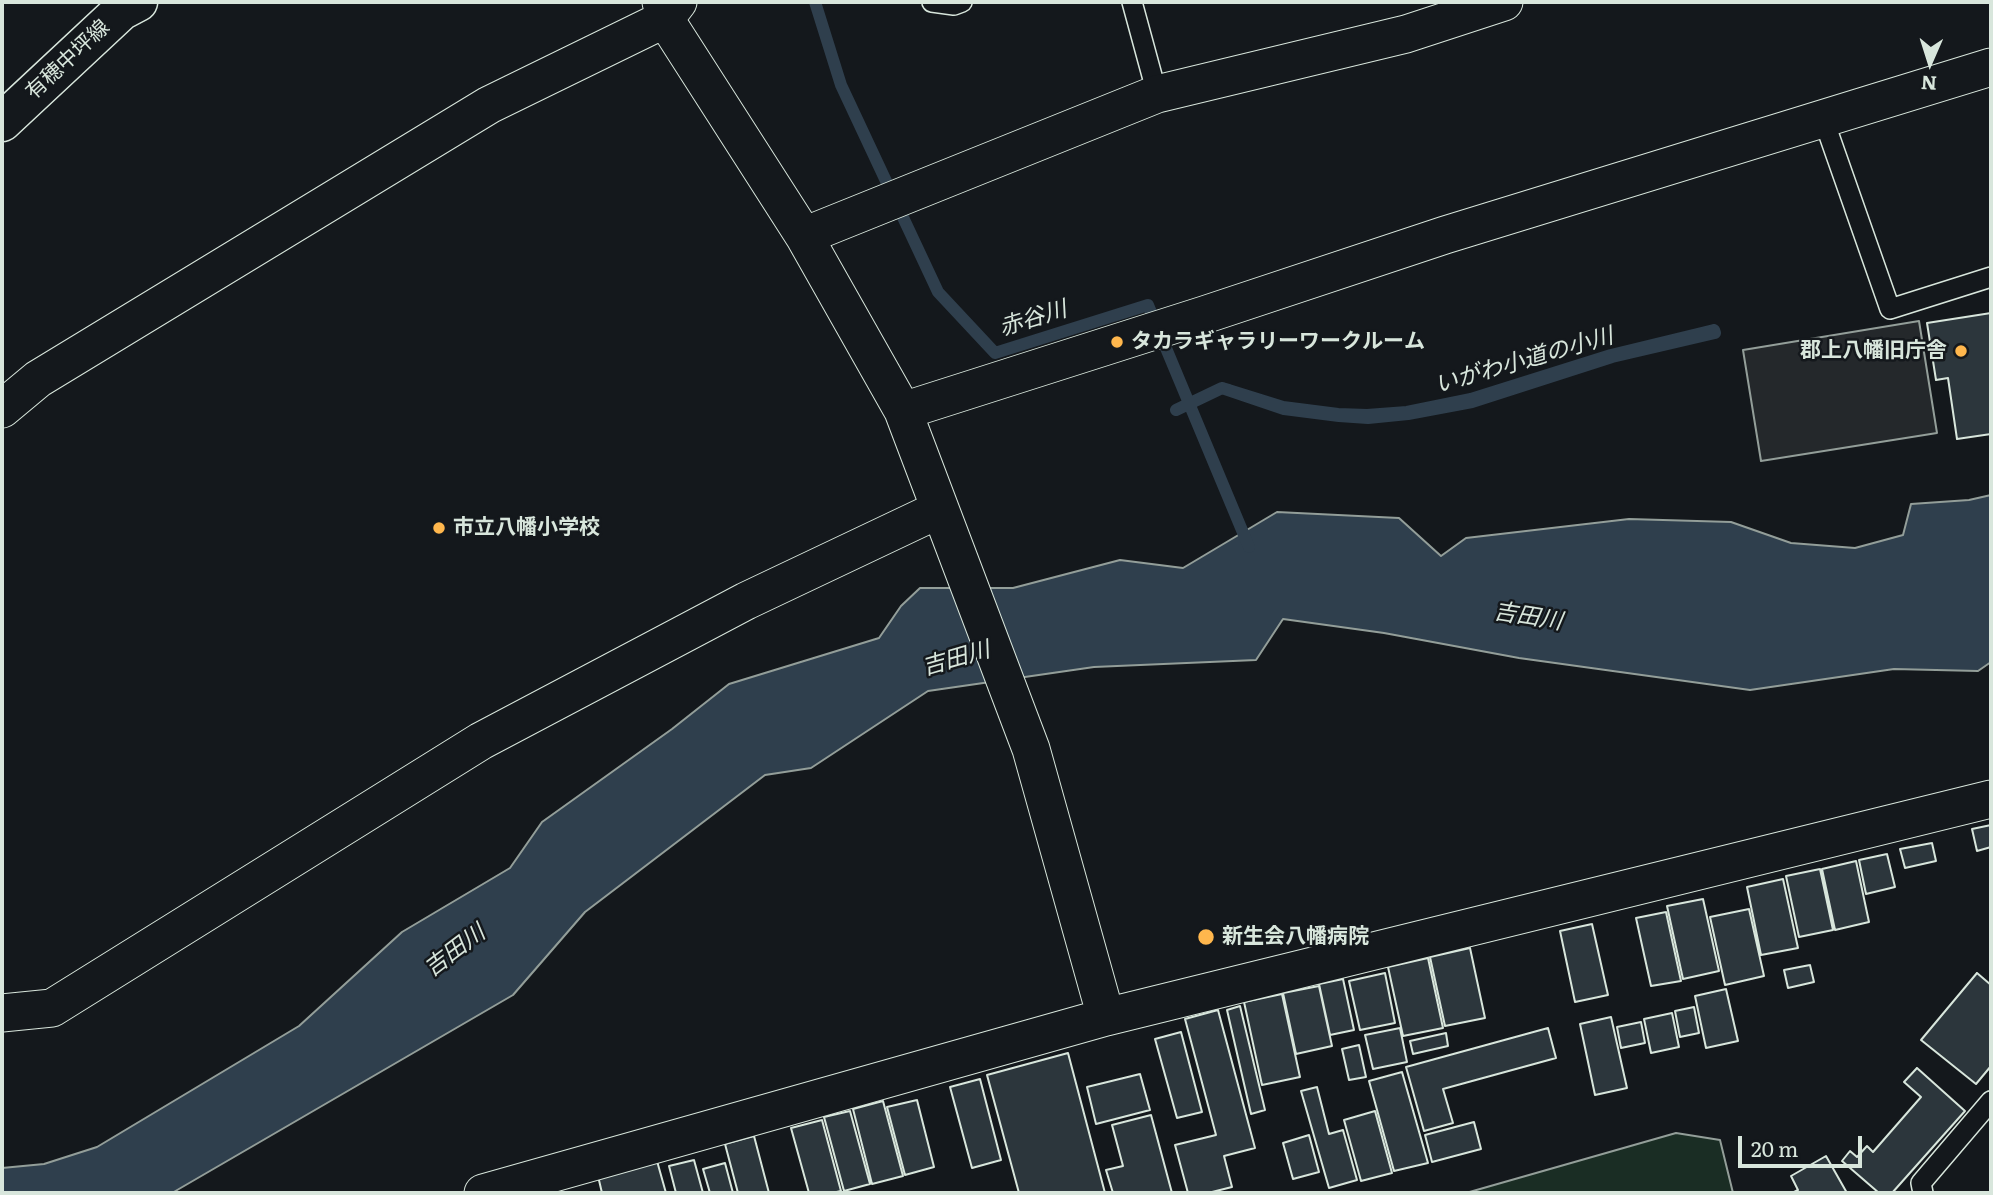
<!DOCTYPE html>
<meta charset="utf-8">
<style>
body{margin:0}
#map{position:relative;width:1993px;height:1195px;overflow:hidden;background:#14181c;font-family:Literata,serif}
canvas{display:block}
.frame{position:absolute;inset:0;border:4px solid #d8e6dc;pointer-events:none}
.north{position:absolute;left:1895px;top:28px;width:70px;height:70px;-webkit-text-stroke:5px #14181c;paint-order:stroke;rotate:183deg;font-size:19px;font-weight:700;line-height:28px;text-align:center;color:#d8e6dc}
.north::after{content:'';display:block;margin:auto;width:24px;height:32px;background:#d8e6dc;clip-path:polygon(50% 0,100% 100%,50% 72%,0 100%)}
.scale{position:absolute;left:1738px;top:1136px;width:124px;height:32px;box-sizing:border-box;border:4px solid #d8e6dc;border-top:0;padding-left:9px;font-size:21px;line-height:24px;white-space:nowrap;color:#d8e6dc;-webkit-text-stroke:5px #14181c;paint-order:stroke}
</style>
<div id="map">
<canvas width="1993" height="1195"></canvas>
<div class="frame"></div>
<div class="north">N</div>
<div class="scale">20 m</div>
</div>
<script>
const c = document.querySelector('canvas').getContext('2d');
c.lineJoin = 'round';
function fill(path, color) { c.fillStyle = color; c.fill(path, 'evenodd'); }
const poly = rows => new Path2D(rows.map(r => 'M' + r).join(''));
function trace(path, color, width, dash) { c.strokeStyle = color; c.lineWidth = width; c.lineCap = dash ? 'butt' : 'round'; c.setLineDash(dash || []); c.stroke(path); }
function label(font, color, halo, rows, align = 'center') {
  c.font = font + ' Literata,"Noto Sans JP",serif'; c.lineWidth = 5; c.setLineDash([]); c.textBaseline = 'middle'; c.strokeStyle = halo; c.fillStyle = color; for (const [text, x, y, turn = 0] of rows) {
    c.save(); c.translate(x, y); c.rotate((+turn || 0) * Math.PI / 180); c.textAlign = isNaN(turn) ? turn : align; if (halo) c.strokeText(text, 0, 0); c.fillText(text, 0, 0); c.restore();
  }
}
const green = poly([
 [1676,1133,1720,1140,1733,1193,1466,1193,1676,1133]
]);
fill(green, '#1a2d24');
trace(green, '#939e99', 2);
const parking = poly([
 [1919,321,1937,433,1761,461,1743,350,1919,321]
]);
fill(parking, '#24282b');
trace(parking, '#939e99', 2);
const water = poly([
 [1991,495,1991,662,1978,671,1894,669,1750,690,1519,658,1384,633,1283,619,1256,660,1094,667,928,691,811,768,765,775,585,912,513,995,172,1193,2,1193,2,1168,44,1164,97,1147,299,1026,402,932,510,868,542,822,672,729,729,684,879,638,901,606,920,588,1013,588,1120,560,1183,568,1277,512,1399,518,1441,556,1466,538,1629,519,1731,522,1791,543,1855,548,1903,535,1911,504,1969,500,1991,495]
]);
fill(water, '#2f3f4d');
trace(water, '#939e99', 2);
trace(poly([
 [815,2,841,85,938,292,995,353,1148,305,1249,547],
 [1714,330,1715,333,1612,357,1472,402,1408,414,1368,418,1339,416,1284,409,1222,388,1283,407,1338,414,1367,415,1407,412,1471,399,1611,355,1714,330],
 [1176,410,1222,388,1229,390]
]), '#2f3f4d', 12);
const building = poly([
 [1991,313,1991,434,1957,439,1948,378,1936,380,1927,323,1991,313],
 [1991,825,1991,847,1977,851,1972,829,1991,825],
 [1932,843,1936,861,1905,868,1900,849,1932,843],
 [1887,854,1895,887,1866,894,1859,860,1887,854],
 [1856,861,1869,922,1835,930,1822,869,1856,861],
 [1820,869,1833,930,1799,937,1786,876,1820,869],
 [1783,879,1798,948,1761,955,1747,887,1783,879],
 [1703,899,1719,971,1683,979,1667,906,1703,899],
 [1749,909,1764,976,1725,985,1710,917,1749,909],
 [1666,912,1681,981,1651,986,1636,918,1666,912],
 [1592,924,1608,995,1575,1002,1560,931,1592,924],
 [1470,948,1485,1018,1445,1026,1430,957,1470,948],
 [1428,958,1443,1028,1403,1036,1388,967,1428,958],
 [1810,965,1814,982,1788,988,1784,970,1810,965],
 [1385,973,1395,1023,1360,1030,1349,981,1385,973],
 [1977,973,1991,985,1991,1066,1976,1084,1921,1040,1977,973],
 [1343,979,1354,1030,1330,1035,1319,984,1343,979],
 [1319,986,1332,1046,1296,1054,1283,993,1319,986],
 [1726,989,1738,1041,1706,1048,1695,996,1726,989],
 [1282,994,1300,1077,1262,1085,1244,1002,1282,994],
 [1240,1006,1265,1110,1251,1114,1227,1010,1240,1006],
 [1694,1007,1699,1033,1680,1037,1675,1011,1694,1007],
 [1218,1010,1255,1148,1224,1156,1232,1187,1208,1193,1188,1193,1175,1145,1216,1135,1185,1019,1218,1010],
 [1672,1013,1679,1047,1651,1053,1644,1019,1672,1013],
 [1611,1017,1627,1088,1595,1095,1580,1024,1611,1017],
 [1641,1022,1645,1043,1621,1048,1617,1027,1641,1022],
 [1400,1028,1407,1062,1373,1069,1365,1035,1400,1028],
 [1548,1028,1556,1058,1443,1089,1453,1123,1424,1131,1406,1067,1548,1028],
 [1181,1032,1202,1112,1177,1118,1155,1039,1181,1032],
 [1446,1033,1448,1046,1413,1054,1410,1041,1446,1033],
 [1359,1045,1366,1077,1349,1080,1342,1049,1359,1045],
 [1068,1053,1105,1193,1019,1193,987,1075,1068,1053],
 [1917,1068,1965,1111,1892,1193,1879,1193,1842,1161,1850,1151,1857,1157,1867,1146,1873,1152,1921,1097,1904,1082,1917,1068],
 [1402,1072,1428,1163,1394,1171,1369,1081,1402,1072],
 [1140,1074,1150,1110,1096,1124,1087,1087,1140,1074],
 [980,1079,1001,1160,972,1168,950,1087,980,1079],
 [1317,1087,1329,1134,1343,1130,1357,1180,1329,1188,1301,1091,1317,1087],
 [917,1100,934,1167,905,1175,887,1107,917,1100],
 [883,1101,903,1176,872,1184,853,1109,883,1101],
 [850,1111,870,1184,844,1191,824,1117,850,1111],
 [1375,1111,1392,1173,1361,1181,1344,1120,1375,1111],
 [1151,1115,1172,1193,1113,1193,1106,1170,1123,1166,1112,1125,1151,1115],
 [822,1120,841,1191,832,1193,809,1193,791,1128,822,1120],
 [1474,1122,1481,1149,1432,1162,1425,1135,1474,1122],
 [1309,1135,1319,1172,1293,1179,1283,1143,1309,1135],
 [754,1136,769,1193,738,1193,725,1144,754,1136],
 [1826,1156,1847,1193,1792,1193,1798,1190,1791,1176,1826,1156],
 [694,1160,703,1193,676,1193,669,1166,694,1160],
 [657,1161,666,1193,602,1193,598,1176,657,1161],
 [725,1163,733,1193,710,1193,703,1169,725,1163]
]);
fill(building, '#2c363c');
trace(building, '#d8e6dc', 2);
const lane = poly([
 [932,2,954,5,962,2],
 [1132,2,1157,94],
 [1823,118,1890,309,1991,277],
 [1923,1193,1921,1183,1991,1101]
]);
const street = poly([
 [661,2,665,19,804,236,903,411,1031,749,1106,1017],
 [804,236,1157,94,1406,34,1504,2],
 [2,409,38,379,489,105,665,19,678,2],
 [903,411,1204,315,1445,235,1991,67],
 [2,1013,52,1008,481,741,746,601,940,509],
 [483,1193,1106,1017,1991,799]
]);
const secondary = poly([
 [2,122,121,11,138,2]
]);
trace(lane, '#d8e6dc', 22);
trace(street, '#d8e6dc', 39);
trace(secondary, '#d8e6dc', 41);
trace(lane, '#14181c', 19);
trace(street, '#14181c', 37);
trace(secondary, '#14181c', 38);
for (const [x, y, r, color] of [
 [1117,342,7,"#ffb74d"],
 [1961,351,7,"#ffb74d"],
 [439,528,7,"#ffb74d"],
 [1206,937,9,"#ffb74d"]
]) { const dot = new Path2D(); dot.arc(x, y, r, 0, 2 * Math.PI); c.fillStyle = color; c.fill(dot); trace(dot, '#14181c', 2.5); }
label('21px', '#d8e6dc', '#14181c', [
 ["有穂中坪線",68,60,-43]
]);
label('bold 21px', '#d8e6dc', '#14181c', [
 ["タカラギャラリーワークルーム",1131,342],
 ["郡上八幡旧庁舎",1947,351,"right"],
 ["市立八幡小学校",453,528],
 ["新生会八幡病院",1222,937]
], 'left');
label('italic 23px', '#d8e6dc', '#14181c', [
 ["赤谷川",1033,319,-17],
 ["いがわ小道の小川",1524,361,-16],
 ["吉田川",1528,617,9],
 ["吉田川",956,659,-16],
 ["吉田川",455,951,-37]
]);
</script>
